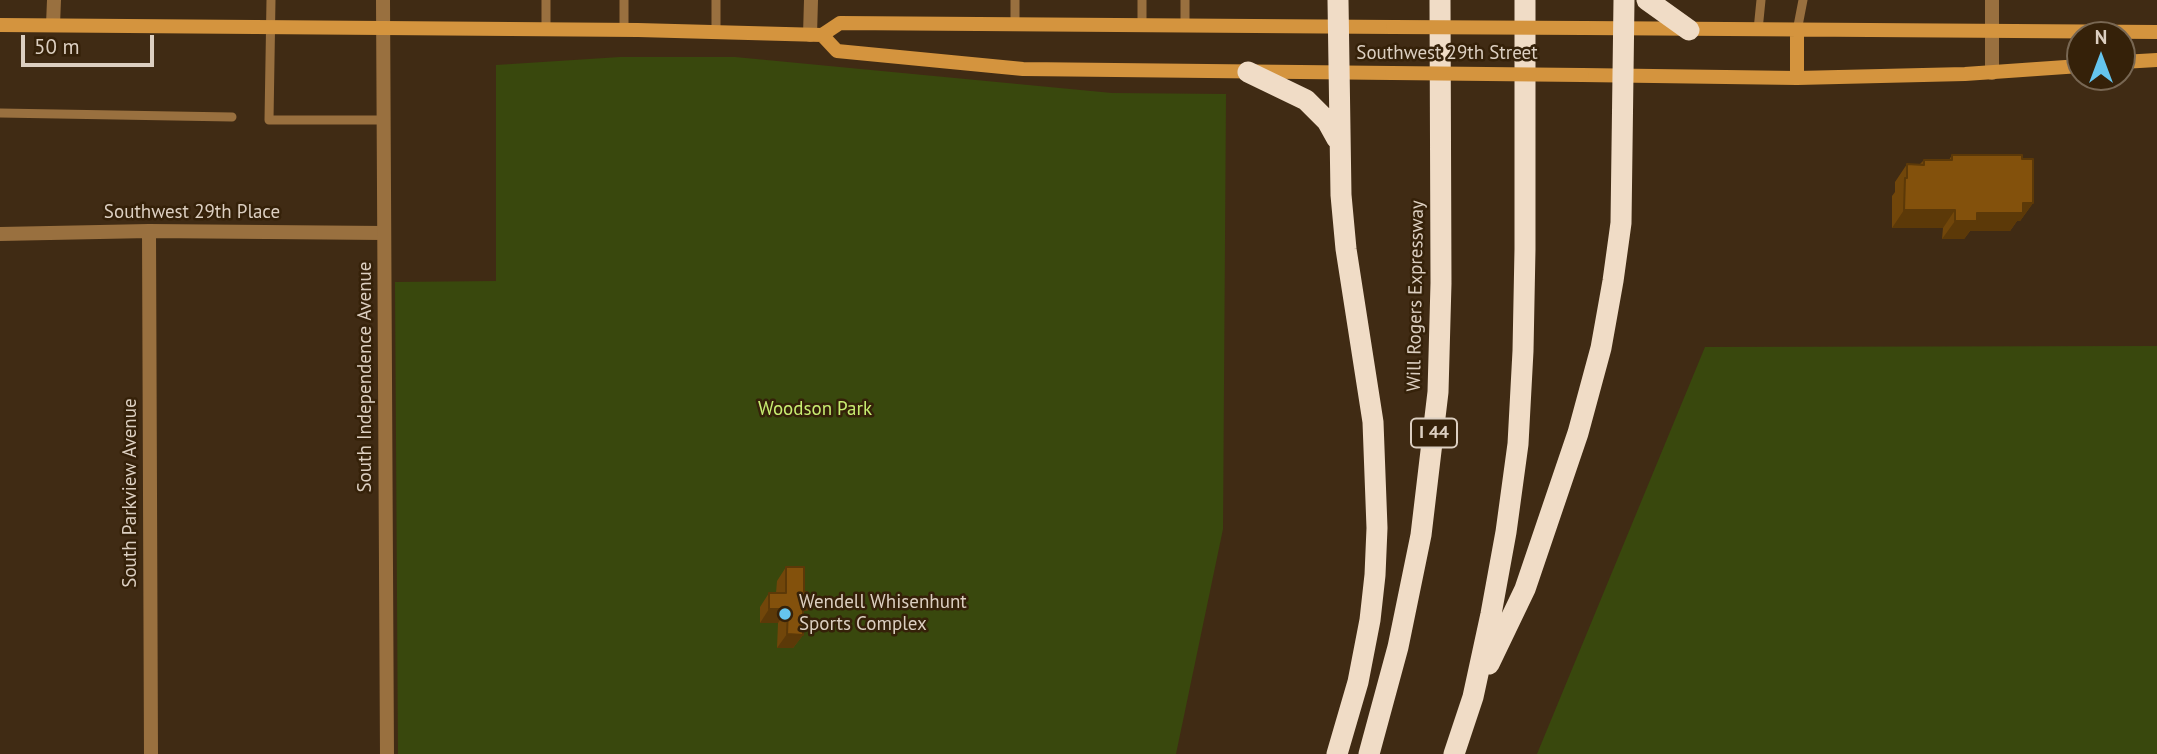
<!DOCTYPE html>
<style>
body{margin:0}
#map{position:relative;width:2157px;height:754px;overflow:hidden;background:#402b14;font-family:"PT Sans",sans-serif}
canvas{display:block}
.north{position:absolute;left:2066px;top:21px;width:70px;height:70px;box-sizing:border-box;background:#352109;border:2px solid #786753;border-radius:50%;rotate:0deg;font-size:19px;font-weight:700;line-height:28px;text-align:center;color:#dccfc1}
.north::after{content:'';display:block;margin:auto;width:24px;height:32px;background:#65c5ee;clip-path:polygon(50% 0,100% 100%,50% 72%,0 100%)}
.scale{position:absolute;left:21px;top:35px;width:133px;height:32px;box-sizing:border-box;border:4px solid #dccfc1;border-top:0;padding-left:9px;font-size:21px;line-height:24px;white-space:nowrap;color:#dccfc1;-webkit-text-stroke:5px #352109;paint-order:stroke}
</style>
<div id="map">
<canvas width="2157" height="754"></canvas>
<div class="north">N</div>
<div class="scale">50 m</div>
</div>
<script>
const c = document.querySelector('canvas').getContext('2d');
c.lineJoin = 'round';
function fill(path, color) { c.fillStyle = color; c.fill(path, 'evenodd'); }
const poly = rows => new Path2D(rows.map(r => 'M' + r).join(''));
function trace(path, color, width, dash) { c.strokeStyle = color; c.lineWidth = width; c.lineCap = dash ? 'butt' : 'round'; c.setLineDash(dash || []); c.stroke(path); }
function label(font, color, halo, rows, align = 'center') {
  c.font = font + ' "PT Sans",sans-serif'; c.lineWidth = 5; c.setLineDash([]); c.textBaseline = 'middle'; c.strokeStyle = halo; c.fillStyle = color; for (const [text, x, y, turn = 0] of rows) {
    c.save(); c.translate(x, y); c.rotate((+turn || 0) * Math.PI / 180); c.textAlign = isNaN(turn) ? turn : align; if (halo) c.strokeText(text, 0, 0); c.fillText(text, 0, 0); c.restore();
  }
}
fill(poly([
 [620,57,735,57,1112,93,1226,94,1223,529,1176,754,398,754,395,282,496,281,496,65],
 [2157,346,2157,754,1537,754,1705,347]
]), '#39480d');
trace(poly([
 [271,0,269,120,383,120],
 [546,0,546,29],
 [624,0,624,30],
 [716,0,716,31],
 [1015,0,1015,24],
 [1142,26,1142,0],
 [1185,26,1185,0],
 [1758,30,1761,0],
 [1797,31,1803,0],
 [0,113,232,117]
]), '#99703f', 9);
trace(poly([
 [53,25,54,0],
 [810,35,811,0],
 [1992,73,1992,0],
 [149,231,151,754],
 [0,234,149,231,384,233]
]), '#99703f', 14);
trace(poly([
 [383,0,387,754]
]), '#99703f', 14);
trace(poly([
 [0,25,638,30,822,35,840,23,1393,27],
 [1584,28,2157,32],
 [1797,31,1797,78],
 [822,35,837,51,1023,69,1392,73],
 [2122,62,2157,60],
 [1582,75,1797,78,1965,74,2080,66]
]), '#d4943e', 14);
trace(poly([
 [1647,0,1689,30],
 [1248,72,1306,100,1327,121,1337,139],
 [1489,664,1525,589,1578,433,1601,348,1613,281,1621,223,1624,0],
 [1337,754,1358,682,1370,620,1375,575,1377,528,1373,422,1346,249,1341,195,1338,0],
 [1369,754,1398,647,1421,535,1438,392,1441,283,1440,0],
 [1454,754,1473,697,1491,614,1506,532,1518,444,1523,351,1525,249,1525,0]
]), '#f0dcc6', 21);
trace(poly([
 [1393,27,1584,28],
 [1392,73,1582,75]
]), '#d4943e', 14);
fill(poly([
 [1952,155,2022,159,2033,203,2020,221,2017,221,2010,231,1970,231,1964,239,1942,239,1943,228,1892,228,1892,196,1895,192,1895,182,1907,164,1920,164,1924,160,1949,160],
 [786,567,803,616,803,635,793,648,777,648,778,623,760,623,760,607,769,593,776,593,777,581]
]), '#71460a');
fill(poly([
 [2023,203,2033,203,2020,221,2017,221,2010,231,1970,231,1964,239,1942,239,1955,221,1977,213],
 [1904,210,1955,210,1943,228,1892,228],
 [769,609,788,609,778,623,760,623],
 [787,634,803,635,793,648,777,648]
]), '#5c3908');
const building = poly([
 [1952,155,2022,155,2022,159,2033,159,2033,203,2023,203,2023,213,1977,213,1977,221,1955,221,1955,210,1904,210,1905,178,1907,178,1907,164,1924,165,1924,160,1952,160,1952,155],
 [786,567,804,567,804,592,807,592,807,610,803,610,803,635,787,634,788,609,769,609,769,593,786,593,786,567]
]);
fill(building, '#83510c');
trace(building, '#5c3908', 2);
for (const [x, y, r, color] of [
 [785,614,7,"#65c5ee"]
]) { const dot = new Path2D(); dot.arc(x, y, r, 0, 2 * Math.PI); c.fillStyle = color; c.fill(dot); trace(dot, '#352109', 2.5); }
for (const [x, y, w] of [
 [1434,433,46]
]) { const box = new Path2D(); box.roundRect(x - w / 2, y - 14.5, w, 29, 5); c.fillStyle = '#352109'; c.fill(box); trace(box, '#dccfc1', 2); }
label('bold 18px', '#dccfc1', null, [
 ["I 44",1434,433]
]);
label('19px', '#dccfc1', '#352109', [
 ["Southwest 29th Street",1447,54],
 ["Southwest 29th Place",192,213],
 ["Will Rogers Expressway",1416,296,-89],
 ["South Independence Avenue",366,377,-90],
 ["South Parkview Avenue",131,493,-90]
]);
label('19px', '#c8ed71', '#352109', [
 ["Woodson Park",815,410]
]);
label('19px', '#dccfc1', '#352109', [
 ["Wendell Whisenhunt",799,603],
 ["Sports Complex",799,625]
], 'left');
</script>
